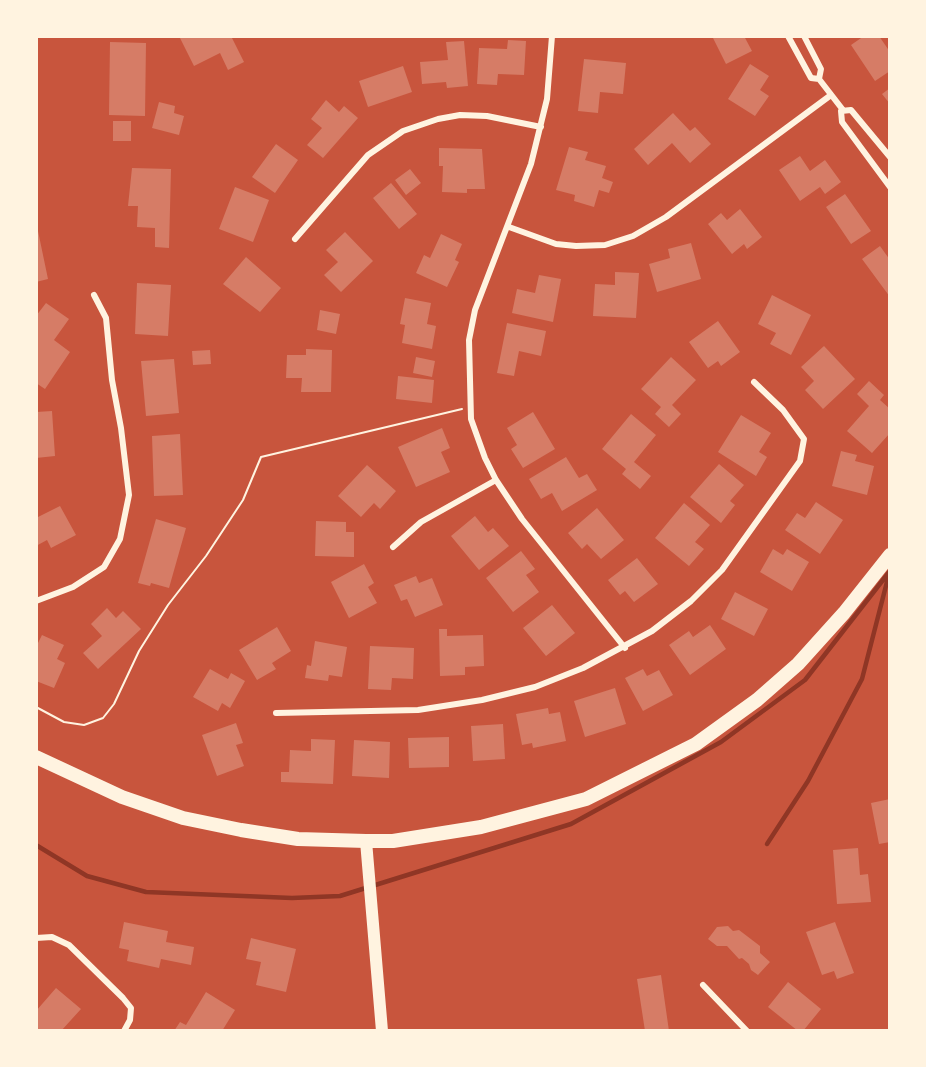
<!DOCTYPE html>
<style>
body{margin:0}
#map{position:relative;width:926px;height:1067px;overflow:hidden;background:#c8553d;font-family:Merriweather,serif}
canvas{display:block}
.frame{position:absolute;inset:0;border:38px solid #fff3e0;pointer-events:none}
</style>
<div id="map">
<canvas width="926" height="1067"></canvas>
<div class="frame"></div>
</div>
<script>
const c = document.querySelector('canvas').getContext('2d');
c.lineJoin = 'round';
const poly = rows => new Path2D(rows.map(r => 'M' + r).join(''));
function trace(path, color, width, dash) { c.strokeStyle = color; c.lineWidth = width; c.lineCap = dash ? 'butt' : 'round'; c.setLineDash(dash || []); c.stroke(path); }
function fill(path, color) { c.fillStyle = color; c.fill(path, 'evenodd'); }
trace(poly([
 [767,844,808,781,862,679,889,574],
 [36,845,87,876,146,892,292,898,340,896,571,824,721,742,805,680,890,571]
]), '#8f3625', 4.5);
fill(poly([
 [179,36,231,36,244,62,228,70,220,53,194,66],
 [712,36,744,36,752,51,726,64],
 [864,36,879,36,890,52,890,71,875,81,851,45],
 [508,40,526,41,524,75,498,74,497,85,477,84,479,48,507,49],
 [464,41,468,86,447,88,446,82,422,84,420,62,448,60,446,42],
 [110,42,146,43,145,116,109,115],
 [584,59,626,63,623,94,600,92,598,113,578,111],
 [750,64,769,76,760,90,769,96,755,116,728,99],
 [403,66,412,92,368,107,359,81],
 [890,88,890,104,882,94],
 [326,100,339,112,344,106,358,118,323,158,307,145,322,128,311,119],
 [159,102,175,106,174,113,184,116,179,135,152,128],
 [673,113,690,131,695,127,711,144,690,163,672,143,648,165,634,149],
 [113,121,131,121,131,141,113,141],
 [276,144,298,160,275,193,252,177],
 [569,147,588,152,585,160,606,166,602,178,613,182,609,193,599,190,594,207,574,201,575,195,556,190],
 [439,148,482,149,485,189,467,189,467,193,442,192,443,166,439,166],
 [800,156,810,171,825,160,841,182,825,194,820,187,800,201,779,170],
 [132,168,171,169,169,248,155,247,155,228,137,227,138,206,128,206],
 [410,169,421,183,406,195,395,180],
 [391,183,417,214,399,229,373,198],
 [235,187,269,200,253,242,219,229],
 [845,194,871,231,851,244,826,207],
 [740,209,762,237,747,249,744,244,732,254,708,224,721,213,727,220],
 [36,231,38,231,48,279,36,282],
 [345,232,373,261,341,292,324,275,338,262,326,250],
 [441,234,462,244,455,260,459,262,447,287,416,273,424,255,430,258],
 [691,243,701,279,657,292,649,264,670,258,668,249],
 [880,246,890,260,890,297,862,259],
 [246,257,281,288,260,312,223,284],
 [615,272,639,273,636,318,593,316,595,284,615,285],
 [539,275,561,279,553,322,512,313,517,289,535,293],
 [137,283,171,285,168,336,135,334],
 [772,295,811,315,791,355,770,344,776,333,758,324],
 [405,298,431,303,427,324,436,326,432,349,402,343,405,325,400,324],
 [46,303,69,319,54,340,70,352,45,389,36,383,36,316],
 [320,310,340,314,336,334,317,330],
 [718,321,740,352,721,366,718,361,708,368,689,342],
 [507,323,546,331,541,356,519,351,514,376,497,373],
 [824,346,855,379,823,409,805,390,814,381,801,367],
 [306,349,332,350,331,392,301,392,302,378,286,378,287,355,306,355],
 [210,350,211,364,193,365,192,351],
 [416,357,435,361,432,377,413,373],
 [671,357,696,380,672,405,681,414,669,427,655,414,661,407,641,389],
 [174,359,179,413,146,416,141,361],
 [398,376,434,380,432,403,396,399],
 [869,381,884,395,880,400,890,409,890,433,872,453,847,431,869,406,857,394],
 [52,411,55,456,36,458,36,412],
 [533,412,555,449,523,468,511,449,517,445,507,428],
 [631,414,656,435,634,462,651,476,640,489,622,474,626,469,602,449],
 [741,415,771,433,759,452,767,457,756,476,718,452],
 [442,428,450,448,441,452,450,472,416,487,398,447],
 [180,434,183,495,154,496,152,436],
 [841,451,857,455,855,461,874,466,867,495,832,486],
 [566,457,579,478,587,474,597,490,562,511,552,493,541,499,529,479],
 [719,464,744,485,730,501,735,505,721,523,690,497],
 [367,465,396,491,380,509,374,503,361,517,338,496],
 [816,502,843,520,820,554,785,530,797,513,805,518],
 [684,503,710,525,695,542,704,549,689,566,655,538],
 [60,506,76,535,51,548,47,540,36,546,36,518],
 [597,508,624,540,601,559,587,544,582,549,568,533],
 [475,516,488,532,493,528,509,546,479,570,451,536],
 [156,519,186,528,169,588,151,583,150,586,138,583],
 [316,521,346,522,346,532,354,532,354,557,315,556],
 [773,549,783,555,787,549,809,562,792,591,760,572],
 [521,551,535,569,526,575,539,592,513,612,486,578],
 [637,558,658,584,634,602,625,591,620,595,608,580],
 [364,564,374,583,368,587,377,603,349,618,331,582],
 [416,576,419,583,432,578,443,605,415,617,407,599,401,601,394,585],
 [735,592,768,609,754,636,721,619],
 [552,605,575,633,546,656,523,628],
 [107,608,116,618,123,611,141,629,98,669,83,653,102,636,91,624],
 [710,625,726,649,690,675,669,645,689,631,693,637],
 [277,627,291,651,272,663,276,669,257,680,239,650],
 [439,629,447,629,447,636,483,635,484,666,465,667,465,675,440,676],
 [42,635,64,645,57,659,65,663,54,688,36,681,36,647],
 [315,641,347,647,342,677,329,675,328,681,305,678,307,665,311,666],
 [370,646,414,648,413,679,392,678,391,690,368,689],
 [210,669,228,679,231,673,245,681,230,708,222,703,218,711,193,697],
 [643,669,647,676,659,670,673,695,643,711,625,678],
 [615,688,626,724,585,737,574,701],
 [548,708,549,714,560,712,566,741,533,748,532,743,522,745,516,714],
 [236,723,243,743,236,745,244,766,217,776,202,735],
 [503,724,505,759,473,761,471,726],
 [449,737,449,767,409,768,408,738],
 [311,739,335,740,333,784,281,782,281,772,289,772,290,750,311,751],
 [354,740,390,742,389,778,352,776],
 [890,799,890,842,879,844,871,803],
 [858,848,860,875,868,874,871,902,837,904,833,850],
 [124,922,168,931,166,942,194,947,191,965,161,959,159,968,127,961,129,950,119,948],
 [835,922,854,973,837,979,834,971,822,975,806,932],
 [728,926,733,931,739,930,760,946,760,953,770,962,758,975,751,970,749,964,742,958,739,959,727,946,717,946,708,939,717,927],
 [251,938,296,949,286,992,256,985,261,962,246,959],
 [661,975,669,1031,645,1031,637,979],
 [788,982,821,1009,803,1031,798,1031,768,1007],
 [56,988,81,1009,61,1031,36,1031,36,1011],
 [206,992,235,1010,222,1031,174,1031,180,1022,186,1025]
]), '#d67c66');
trace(poly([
 [36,707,64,722,84,725,103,718,114,704,139,651,168,605,206,556,243,500,261,457,462,409]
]), '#fff3e0', 2);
trace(poly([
 [552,36,547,99,531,164,475,310,469,340,471,419,485,458,496,480,522,519,625,648],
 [788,36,811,78,819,79,843,110],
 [804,36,821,69,819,79],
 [890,157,851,110,841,111,842,122,890,187],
 [509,227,556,244,576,246,605,245,633,236,666,217,831,95],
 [295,239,368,155,403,131,438,119,460,115,487,116,541,127],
 [393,547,421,522,496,480],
 [36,601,73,587,104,567,120,539,129,495,121,428,112,380,106,318,94,295],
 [276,713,418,710,482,700,535,687,583,668,652,631,691,601,722,570,800,461,804,439,783,410,754,382],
 [36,938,52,937,69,945,123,998,131,1008,130,1020,124,1031],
 [703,985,747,1031]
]), '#fff3e0', 6);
trace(poly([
 [366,841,382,1031]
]), '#fff3e0', 12);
trace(poly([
 [36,757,122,797,183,818,241,830,298,839,366,841,393,841,481,827,586,799,696,744,757,700,798,664,844,613,890,555]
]), '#fff3e0', 14);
</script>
